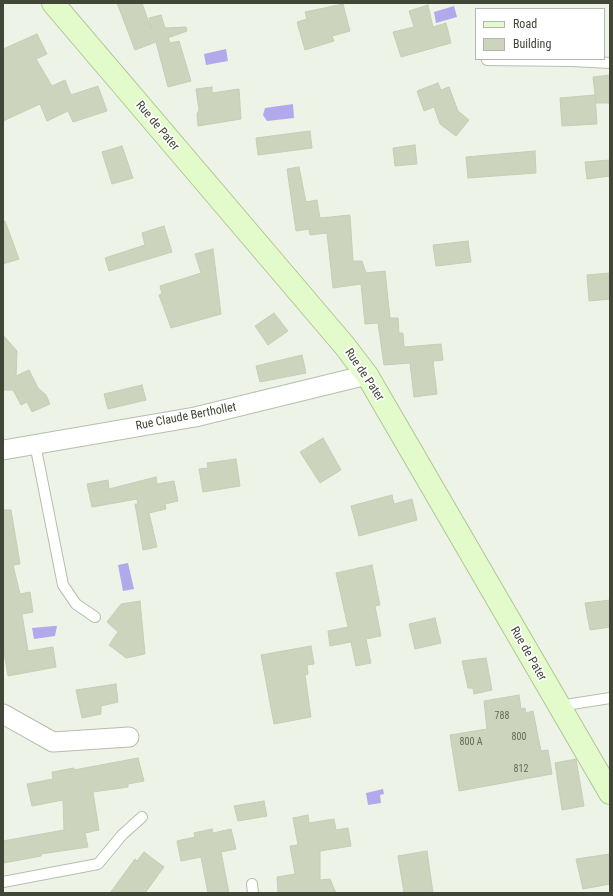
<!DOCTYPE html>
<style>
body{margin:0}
#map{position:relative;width:613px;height:896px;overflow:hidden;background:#eef3e8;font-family:"Roboto Condensed",sans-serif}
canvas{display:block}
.frame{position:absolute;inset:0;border:4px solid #414637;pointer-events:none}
.legend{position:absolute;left:475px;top:8px;width:130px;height:52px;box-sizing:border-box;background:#fff;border:1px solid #b3b5af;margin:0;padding:5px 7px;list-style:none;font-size:12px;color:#414637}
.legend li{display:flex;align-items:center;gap:8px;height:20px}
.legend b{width:20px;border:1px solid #b3b5af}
</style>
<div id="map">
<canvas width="613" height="896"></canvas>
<div class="frame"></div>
<ul class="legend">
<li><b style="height:5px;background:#e3fbca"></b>Road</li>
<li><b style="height:11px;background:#ccd4be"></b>Building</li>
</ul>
</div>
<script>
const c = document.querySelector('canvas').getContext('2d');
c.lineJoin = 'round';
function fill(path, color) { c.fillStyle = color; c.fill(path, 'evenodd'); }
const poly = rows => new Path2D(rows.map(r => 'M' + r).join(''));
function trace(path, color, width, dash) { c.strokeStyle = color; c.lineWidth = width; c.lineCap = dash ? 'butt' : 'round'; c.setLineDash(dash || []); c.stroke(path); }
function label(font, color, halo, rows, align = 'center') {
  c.font = font + ' "Roboto Condensed",sans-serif'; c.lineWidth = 3.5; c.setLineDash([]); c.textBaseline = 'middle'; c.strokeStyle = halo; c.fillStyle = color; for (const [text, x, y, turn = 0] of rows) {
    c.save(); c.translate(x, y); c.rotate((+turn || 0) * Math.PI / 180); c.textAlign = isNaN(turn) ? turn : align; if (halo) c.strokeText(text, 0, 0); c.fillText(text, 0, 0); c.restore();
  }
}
fill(poly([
 [454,6,457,17,436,23,434,12],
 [226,49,228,61,206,65,204,54],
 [293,104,294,118,267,121,263,115,265,108],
 [128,563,134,589,123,591,118,565],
 [54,626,57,626,55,636,34,639,32,628],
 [383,789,384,794,380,795,381,803,368,805,366,793]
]), '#b2a8ec');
const building = poly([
 [117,3,142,3,151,29,149,18,161,15,165,28,186,27,187,31,168,38,170,43,179,41,191,81,168,87,156,42,135,50,117,3],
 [343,4,350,31,332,36,334,41,305,50,297,22,307,19,305,12,343,4],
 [428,5,433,27,446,23,451,43,401,57,393,32,414,27,409,11,428,5],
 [37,34,47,54,36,59,52,86,65,80,71,95,98,86,107,111,73,122,68,111,47,121,40,104,3,121,3,49,37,34],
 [610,75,610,103,596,103,593,77,610,75],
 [438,83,441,90,449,87,458,111,469,120,456,136,440,124,434,107,424,111,417,91,438,83],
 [212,87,212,93,239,89,241,119,198,126,197,114,199,110,196,89,212,87],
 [595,95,597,124,562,126,560,98,595,95],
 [310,131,312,148,258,155,256,138,310,131],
 [415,145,417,164,395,166,393,148,415,145],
 [122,146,133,178,112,184,102,152,122,146],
 [535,151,536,173,468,178,466,157,535,151],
 [610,160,610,176,587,179,585,162,610,160],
 [299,167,306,202,317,200,320,218,350,215,353,261,362,261,366,273,385,271,390,318,398,318,399,333,403,333,404,347,441,344,443,360,433,361,437,394,414,397,410,363,384,365,378,323,365,324,361,284,333,288,327,233,310,235,309,229,296,231,287,169,299,167],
 [3,221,5,221,19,259,3,264,3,221],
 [164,226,172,252,109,271,105,258,145,245,142,233,164,226],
 [468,241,471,262,436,266,433,245,468,241],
 [213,249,221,314,171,328,159,295,162,294,160,286,201,273,195,254,213,249],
 [610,273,610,299,589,301,587,275,610,273],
 [274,313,288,331,268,345,255,326,274,313],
 [3,335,17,351,16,376,29,370,38,388,46,395,50,404,32,412,27,402,21,405,13,390,3,390,3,335],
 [302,355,306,373,260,382,256,366,302,355],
 [142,385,146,400,108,409,104,394,142,385],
 [323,438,341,470,320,483,300,452,323,438],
 [236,459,240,486,203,492,199,469,208,468,207,463,236,459],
 [156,477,157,484,174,481,178,501,165,504,166,509,149,513,157,547,143,550,135,504,138,504,137,499,92,507,87,484,108,480,109,489,156,477],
 [392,495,394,504,412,499,417,520,359,536,351,506,392,495],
 [3,510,11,510,20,564,13,565,20,594,30,592,33,612,22,614,28,651,53,647,56,667,8,676,3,646,3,510],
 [372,565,380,605,375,606,381,636,366,639,371,663,356,666,351,642,330,646,328,631,348,627,336,573,372,565],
 [610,600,610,627,590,630,585,603,610,600],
 [140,601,145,654,126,658,109,645,118,632,107,622,121,604,140,601],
 [435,618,441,643,415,649,409,624,435,618],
 [311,646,314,664,307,665,308,674,305,675,311,717,274,724,261,655,311,646],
 [486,658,492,690,474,694,473,688,468,688,462,661,486,658],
 [116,684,118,702,101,706,101,714,82,718,76,690,116,684],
 [519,695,521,709,525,708,526,713,533,711,541,751,548,750,552,774,459,791,450,735,487,729,484,701,519,695],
 [138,758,144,781,128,784,128,787,93,792,99,830,85,833,88,847,41,854,41,856,4,863,3,841,64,830,63,800,32,806,27,784,53,779,52,772,74,768,74,770,138,758],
 [576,759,584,806,562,810,555,763,576,759],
 [264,801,267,816,238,821,234,806,264,801],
 [308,815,309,823,334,819,336,830,348,828,351,846,320,851,320,880,330,879,336,893,278,893,277,877,295,874,290,846,298,845,293,818,308,815],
 [212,829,213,833,231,829,236,849,221,852,229,893,208,893,201,857,181,861,177,841,195,837,194,833,212,829],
 [427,851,433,893,404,893,398,856,427,851],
 [144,852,164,867,145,893,110,893,135,859,137,861,144,852],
 [610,854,610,884,583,889,576,859,610,854]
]);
fill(building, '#ccd4be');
trace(building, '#c4ceb2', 1);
const lane = poly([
 [487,60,572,61,610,63],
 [35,444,63,585,76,604,95,617],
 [559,706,610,698],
 [3,882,98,864,122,835,142,817],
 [252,884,253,893]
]);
const street = poly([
 [3,450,195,417,367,375],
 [3,714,53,742,129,737]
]);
const secondary = poly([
 [53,3,344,345,367,375,610,793]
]);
trace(lane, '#b7beab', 12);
trace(street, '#b7beab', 21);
trace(secondary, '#afc794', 24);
trace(lane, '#fff', 10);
trace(street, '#fff', 19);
trace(secondary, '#e3fbca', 22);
label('10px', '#646a59', null, [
 ["788",502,716],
 ["800",519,737],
 ["800 A",471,742],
 ["812",521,769]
]);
label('12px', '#414637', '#fff', [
 ["Rue de Pater",157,126,50],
 ["Rue de Pater",364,375,56],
 ["Rue Claude Berthollet",186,417,-11],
 ["Rue de Pater",528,654,60]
]);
</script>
